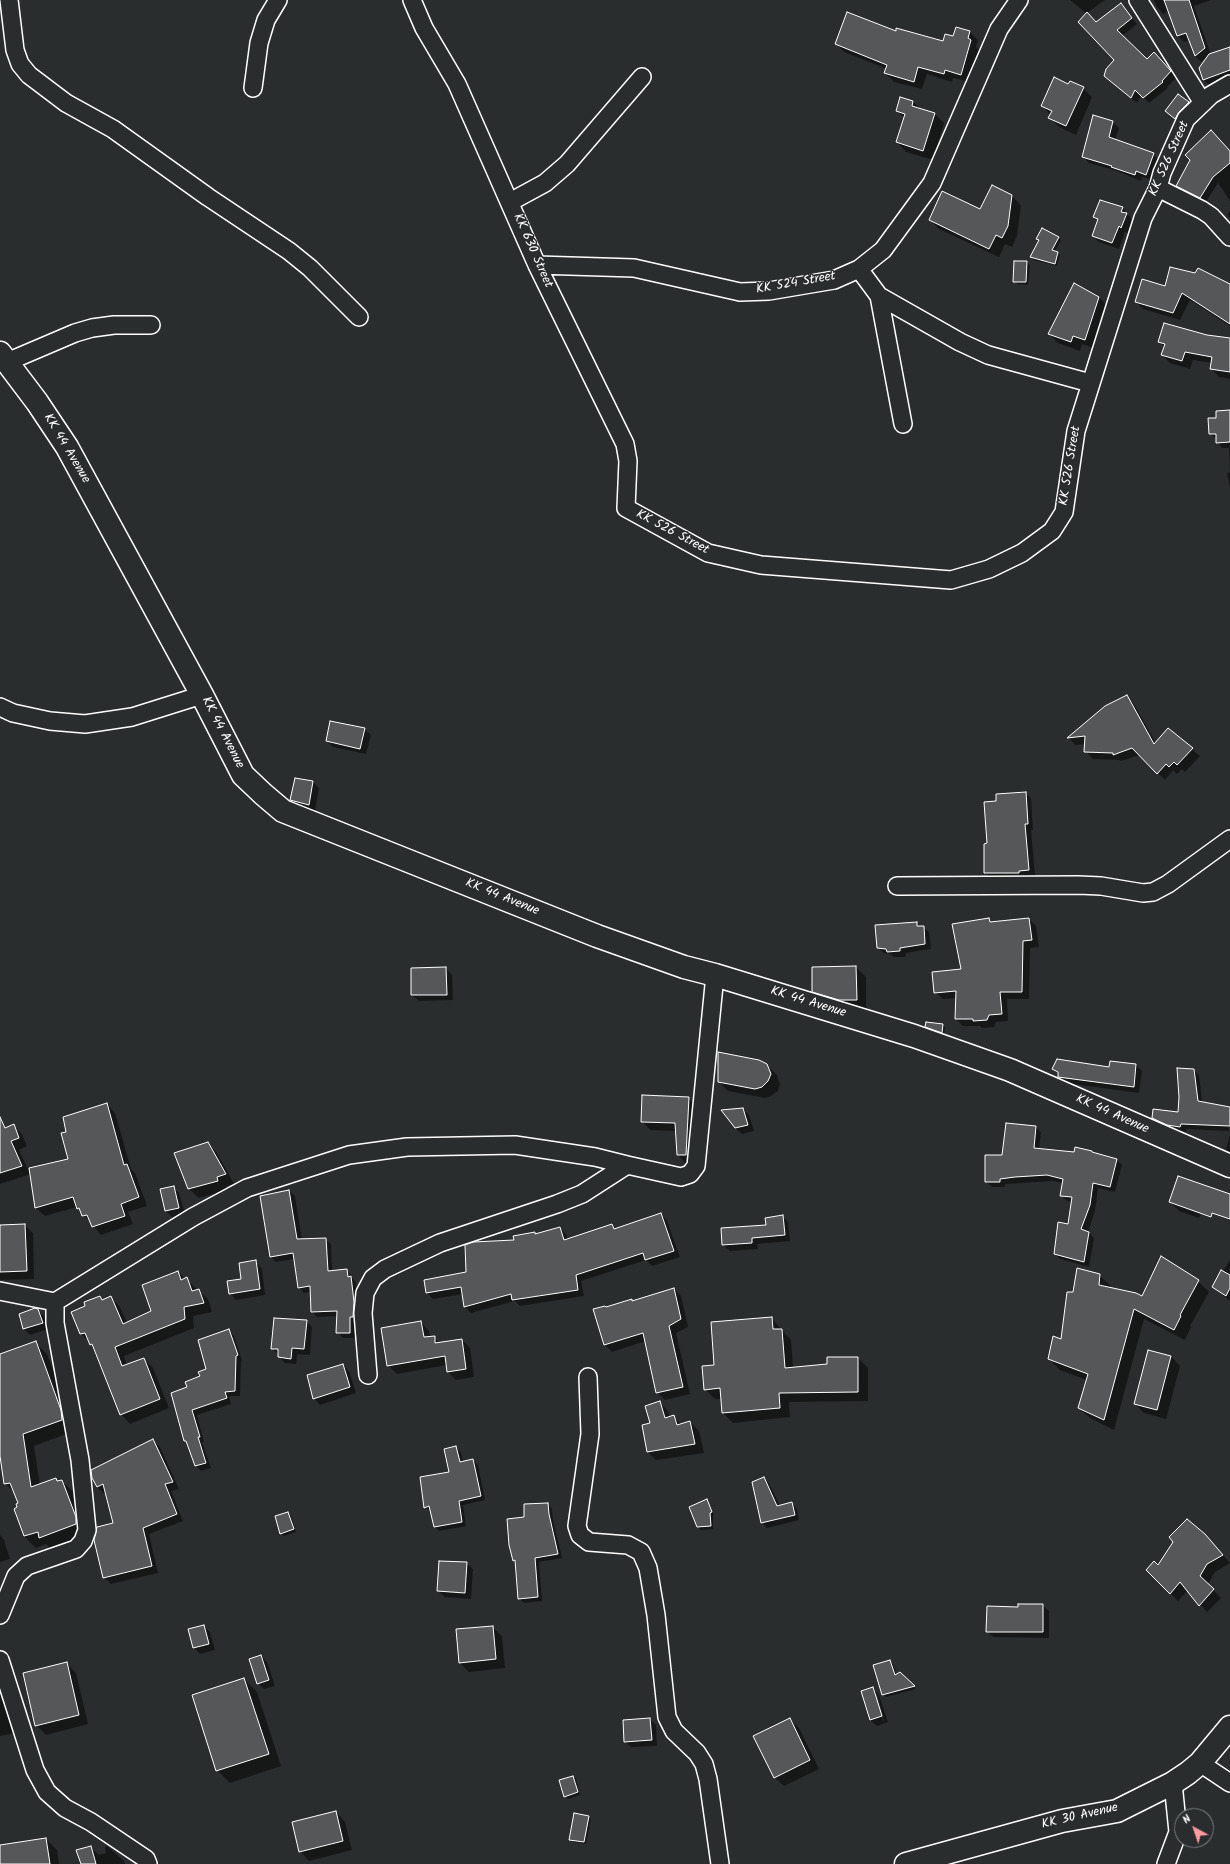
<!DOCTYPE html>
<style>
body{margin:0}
#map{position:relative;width:1230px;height:1864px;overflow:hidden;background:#2a2d2e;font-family:Kalam,sans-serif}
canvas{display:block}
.north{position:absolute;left:1174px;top:1808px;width:40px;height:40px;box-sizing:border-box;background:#2a2d2e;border:1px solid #7f8182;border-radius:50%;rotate:320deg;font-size:11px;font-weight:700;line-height:16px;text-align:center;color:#fff}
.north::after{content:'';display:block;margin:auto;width:14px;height:18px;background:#ff9aa2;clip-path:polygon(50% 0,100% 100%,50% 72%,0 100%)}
</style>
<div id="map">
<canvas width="1230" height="1864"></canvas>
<div class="north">N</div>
</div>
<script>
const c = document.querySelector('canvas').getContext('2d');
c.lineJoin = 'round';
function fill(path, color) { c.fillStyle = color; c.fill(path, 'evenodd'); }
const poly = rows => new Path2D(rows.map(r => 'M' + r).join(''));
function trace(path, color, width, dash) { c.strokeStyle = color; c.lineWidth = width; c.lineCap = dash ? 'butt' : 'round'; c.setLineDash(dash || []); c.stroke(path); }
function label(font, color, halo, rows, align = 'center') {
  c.font = font + ' Kalam,sans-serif'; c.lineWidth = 3; c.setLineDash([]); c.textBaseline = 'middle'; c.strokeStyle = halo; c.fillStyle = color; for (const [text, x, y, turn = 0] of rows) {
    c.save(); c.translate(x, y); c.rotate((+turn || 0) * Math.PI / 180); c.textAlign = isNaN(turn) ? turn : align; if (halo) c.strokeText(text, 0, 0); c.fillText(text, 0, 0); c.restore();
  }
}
fill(poly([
 [1070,0,1105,0,1087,13,1097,23,1121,4,1137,24,1122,36,1147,61,1160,59,1176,78,1167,87,1168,88,1149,103,1141,95,1137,103,1111,81,1115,60,1087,14],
 [1154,0,1211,0,1194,6,1211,55,1230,48,1230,81,1227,79,1209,85,1203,79,1207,57,1201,62,1195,56,1190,40,1184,42,1178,36,1169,11,1163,14,1157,7],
 [896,32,944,42,970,32,978,40,976,47,979,50,970,82,953,78,952,82,927,74,922,89,894,82,885,73,887,69,844,52,836,44],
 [1069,85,1083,88,1092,97,1076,135,1059,127,1050,118,1051,115,1042,106],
 [1179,95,1194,109,1181,125,1166,111],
 [913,102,921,109,935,114,944,123,933,160,906,152,897,142,905,118,897,111],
 [1113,122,1119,128,1115,140,1153,154,1159,160,1152,180,1142,177,1141,181,1117,171,1089,163,1083,157],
 [1230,152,1230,201,1218,183,1206,202,1182,191,1177,186],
 [1011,195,1021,205,1017,236,1012,247,1005,244,999,257,939,229,930,220,981,210],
 [1123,208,1132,220,1128,233,1125,232,1119,249,1099,242,1093,236,1099,221,1095,217],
 [1230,211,1230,218,1227,214],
 [1059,238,1061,240,1055,252,1060,255,1057,266,1034,260,1031,257,1040,241,1037,239],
 [1027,262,1030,265,1028,285,1017,284,1014,281],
 [1230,285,1230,326,1190,300,1180,320,1143,309,1136,302,1165,287],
 [1099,297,1108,307,1094,348,1082,344,1080,351,1058,343,1049,334],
 [1207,336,1230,339,1230,379,1219,377,1211,368,1212,363,1193,360,1190,369,1170,363,1162,355,1165,347,1159,342],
 [1230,411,1230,488,1227,473,1230,472,1229,448,1222,448,1217,442,1217,439,1210,434,1217,419],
 [1127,697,1134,704,1156,743,1168,730,1200,756,1185,772,1182,769,1177,774,1173,770,1165,780,1140,755,1121,761,1119,760,1093,759,1086,752,1086,744,1075,745,1069,738,1106,707],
 [364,729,371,735,366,754,333,747,327,741],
 [296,779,313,782,319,788,315,810,298,806,291,800],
 [1025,793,1031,798,1033,830,1031,830,1035,875,1025,876,1025,879,991,879,985,873,988,844,998,802],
 [1029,919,1036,926,1039,947,1030,948,1029,999,1007,999,1008,1021,996,1022,994,1027,982,1028,980,1026,963,1026,956,1019,957,998,943,999,935,992,963,970,988,920,992,923],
 [917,923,929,932,931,949,906,953,905,957,894,957,890,954,884,953,878,948],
 [856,967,866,977,866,1009,849,1009,822,1001,813,991,813,968],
 [446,968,452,975,453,1000,419,1001,412,995],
 [942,1025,945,1027,944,1035,929,1029,926,1026],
 [767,1065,777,1075,780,1084,778,1091,771,1096,765,1098,728,1091,719,1082],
 [1136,1065,1142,1071,1139,1093,1066,1083,1053,1069,1110,1068],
 [1194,1070,1199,1075,1202,1102,1227,1112,1229,1131,1186,1129,1186,1132,1174,1130,1159,1123,1153,1118,1179,1114],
 [688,1098,697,1106,694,1164,686,1164,678,1155,676,1131,650,1130,642,1121],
 [107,1104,115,1113,131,1169,135,1173,147,1206,128,1212,133,1224,101,1235,77,1207,45,1216,36,1208,31,1174,0,1184,0,1130,13,1125,22,1134,27,1146,19,1150,30,1174,69,1160,68,1133],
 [743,1109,749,1115,754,1131,742,1134,735,1128],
 [1036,1127,1041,1132,1039,1149,1094,1154,1117,1160,1122,1165,1115,1192,1098,1188,1095,1211,1088,1232,1094,1238,1089,1267,1060,1259,1055,1254,1069,1226,1073,1202,1067,1201,1061,1195,1063,1183,1053,1181,1022,1183,1005,1184,1005,1187,992,1187,986,1182,1003,1156],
 [1230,1135,1230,1153,1226,1149],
 [208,1143,217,1153,234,1184,226,1186,227,1190,199,1198,189,1189],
 [173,1187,179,1193,185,1214,172,1217,166,1211,161,1190],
 [289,1191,295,1196,302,1240,325,1239,331,1244,332,1272,347,1270,356,1283,359,1309,358,1322,355,1322,355,1338,343,1338,337,1332,338,1316,317,1317,312,1312,311,1292,304,1293,299,1287,295,1259,276,1262,271,1257],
 [1230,1195,1230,1216,1204,1207,1199,1218,1179,1211,1170,1202],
 [661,1214,667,1221,680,1257,652,1266,646,1260,581,1281,584,1296,520,1306,515,1301,471,1313,465,1307,463,1294,433,1299,427,1293,425,1280,467,1273,516,1241,534,1233,536,1235,560,1228,566,1234,568,1239,612,1225,617,1230],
 [782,1216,788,1222,790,1241,757,1244,758,1249,730,1251,723,1245,767,1226],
 [25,1225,33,1233,34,1279,0,1280,0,1226],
 [1230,1260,1230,1301,1213,1287],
 [255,1262,262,1268,265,1295,236,1300,230,1293],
 [178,1272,208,1299,212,1312,193,1316,194,1328,124,1356,127,1365,144,1359,153,1368,169,1408,130,1424,121,1414,94,1347,81,1334,72,1313,87,1307,100,1297,103,1301,111,1297,120,1307,127,1323,153,1311],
 [1099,1275,1110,1285,1110,1289,1142,1298,1198,1281,1209,1292,1190,1326,1191,1327,1185,1340,1144,1319,1114,1430,1090,1418,1079,1408,1087,1380,1060,1370,1049,1359,1062,1340,1074,1293],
 [674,1289,681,1296,688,1327,676,1333,690,1394,665,1400,657,1392,646,1341,612,1352,605,1345,595,1310,606,1308,632,1300,633,1301],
 [38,1310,44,1316,48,1329,30,1335,24,1329],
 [771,1318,791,1340,793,1368,828,1365,828,1358,858,1358,868,1368,868,1401,789,1402,790,1417,733,1423,723,1413,722,1399,715,1399,705,1389,716,1366],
 [306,1321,312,1327,310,1355,297,1354,296,1364,285,1363,272,1348],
 [421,1322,429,1331,430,1337,434,1337,440,1343,462,1340,470,1348,474,1377,456,1380,448,1372,447,1365,397,1374,388,1365],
 [229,1330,234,1336,242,1360,241,1361,240,1396,229,1396,231,1404,197,1415,204,1442,202,1442,211,1468,201,1471,196,1466,188,1444,185,1441,188,1388,201,1377,207,1370],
 [35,1342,47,1354,72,1422,74,1431,34,1446,40,1485,56,1479,58,1481,62,1481,74,1493,87,1529,88,1536,51,1549,46,1544,36,1548,24,1536,15,1509,18,1508,19,1504,15,1493,5,1483,1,1458,0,1459,0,1355],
 [1171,1356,1180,1366,1166,1419,1144,1413,1135,1404],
 [343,1365,349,1371,356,1393,320,1405,314,1398],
 [659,1402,668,1411,670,1418,674,1417,682,1425,690,1422,699,1431,704,1453,656,1460,648,1452,652,1423],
 [153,1441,160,1447,179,1489,171,1491,183,1521,149,1534,158,1573,111,1584,104,1577,114,1524,106,1493,104,1494,97,1487],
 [456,1447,461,1452,463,1462,473,1460,478,1465,485,1500,463,1505,466,1526,439,1531,435,1527,431,1511,425,1507,450,1473],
 [764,1478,769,1483,780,1506,792,1504,797,1509,799,1520,767,1528,762,1522],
 [707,1500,714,1515,713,1516,713,1529,701,1530,698,1527],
 [548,1504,552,1509,553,1520,562,1558,539,1562,542,1601,524,1603,519,1598,517,1564,514,1561,525,1518],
 [288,1513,291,1516,296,1532,284,1536,281,1533],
 [0,1535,4,1540,10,1559,0,1562],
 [1212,1543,1230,1563,1215,1572,1208,1584,1221,1598,1207,1612,1188,1590,1178,1601,1147,1570],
 [467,1563,473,1569,471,1599,445,1597,438,1591],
 [1042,1605,1049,1611,1049,1638,993,1637,987,1631,1019,1608],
 [204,1626,210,1632,215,1650,200,1654,194,1648,189,1630],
 [492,1627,502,1636,505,1668,469,1672,460,1663],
 [261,1656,267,1662,275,1686,264,1689,258,1683],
 [890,1661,893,1664,897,1675,900,1673,916,1689,886,1697,883,1694],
 [66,1663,76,1673,88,1724,46,1735,36,1725],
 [244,1679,257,1692,281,1766,230,1783,217,1770],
 [873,1688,879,1695,888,1722,877,1726,870,1720],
 [874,1694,877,1694,884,1721,883,1721],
 [0,1692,6,1698,16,1733,0,1736],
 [650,1719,656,1725,657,1746,631,1747,625,1741],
 [790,1719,799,1728,819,1769,784,1786,774,1777],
 [573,1777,576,1779,580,1795,568,1799,565,1796],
 [336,1812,345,1822,352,1850,309,1861,300,1851],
 [588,1817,591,1819,586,1844,573,1842,570,1839],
 [46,1839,57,1850,59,1864,0,1864,0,1846],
 [107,1846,124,1861,125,1864,78,1864,81,1863,90,1847,99,1855,106,1853,105,1847]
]), '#0007');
const building = poly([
 [1164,0,1189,0,1205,48,1195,56,1186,33,1177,36,1164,0],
 [1121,3,1132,18,1117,30,1147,59,1154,52,1171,71,1162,81,1163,82,1143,98,1135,90,1131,98,1104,76,1106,69,1114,60,1078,22,1087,12,1096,22,1121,3],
 [847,12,896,31,896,28,943,41,945,34,953,36,956,27,970,31,968,38,971,40,961,75,945,70,944,74,918,67,914,82,884,73,887,65,835,44,847,12],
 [1230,47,1230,70,1203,80,1199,68,1209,54,1230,47],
 [1054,77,1068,84,1070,81,1084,87,1066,126,1048,118,1052,111,1041,106,1054,77],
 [1178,94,1189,102,1179,112,1175,119,1165,111,1178,94],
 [900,97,913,101,912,106,935,113,923,151,896,142,905,114,896,111,900,97],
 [1093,115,1113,121,1109,137,1154,153,1146,175,1136,171,1135,175,1111,167,1112,166,1082,157,1093,115],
 [1211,130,1230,151,1230,163,1213,177,1200,198,1176,186,1190,160,1185,155,1211,130],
 [992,185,1012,195,1008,226,1002,238,996,235,989,249,929,220,942,191,980,209,992,185],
 [1100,200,1123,207,1121,212,1127,213,1121,228,1119,226,1112,243,1092,236,1098,219,1093,217,1100,200],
 [1042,228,1059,237,1052,250,1058,252,1055,264,1030,257,1039,240,1036,239,1042,228],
 [1014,261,1027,261,1026,282,1013,282,1014,261],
 [1170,267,1195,273,1198,268,1230,284,1230,324,1182,293,1173,313,1135,302,1142,279,1165,286,1170,267],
 [1074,283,1099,297,1085,340,1073,336,1071,342,1048,334,1074,283],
 [1164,323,1207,335,1230,338,1230,372,1210,369,1212,357,1185,352,1182,361,1161,355,1165,344,1158,342,1164,323],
 [1230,410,1230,442,1216,443,1216,434,1209,434,1208,418,1216,418,1216,411,1230,410],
 [1127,695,1154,744,1168,728,1193,748,1177,765,1174,762,1169,767,1166,764,1157,774,1132,748,1113,755,1113,753,1084,752,1085,736,1067,738,1105,706,1127,695],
 [330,721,365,728,360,749,326,741,330,721],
 [295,778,313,781,309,805,290,800,295,778],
 [1026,792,1028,824,1025,824,1029,870,1019,871,1019,873,984,873,984,844,987,843,984,802,996,801,996,794,1026,792],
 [989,918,990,922,1029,918,1032,940,1023,941,1022,992,1000,992,1002,1014,989,1015,987,1020,973,1021,973,1019,955,1019,956,991,934,993,932,972,961,969,952,924,989,918],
 [917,922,917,926,924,926,925,944,900,948,900,951,887,952,886,949,877,948,875,925,917,922],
 [856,966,857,1000,839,1000,812,992,812,967,856,966],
 [446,967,447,995,411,995,411,968,446,967],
 [926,1022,943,1024,942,1033,925,1027,926,1022],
 [718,1052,759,1060,767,1064,771,1074,768,1081,762,1087,755,1089,718,1082,718,1052],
 [1057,1059,1109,1067,1110,1061,1136,1064,1134,1087,1058,1077,1058,1072,1052,1069,1057,1059],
 [1177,1068,1194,1069,1198,1101,1230,1107,1230,1126,1181,1124,1180,1127,1167,1125,1152,1118,1153,1109,1178,1112,1179,1097,1177,1068],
 [642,1095,689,1097,686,1155,677,1155,675,1123,641,1122,642,1095],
 [107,1103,124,1165,127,1164,139,1197,121,1204,125,1216,92,1227,87,1215,82,1216,79,1208,77,1209,73,1197,35,1208,29,1168,68,1159,61,1133,66,1132,63,1117,107,1103],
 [743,1108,748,1125,735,1128,721,1110,743,1108],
 [0,1117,5,1128,14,1124,19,1138,11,1141,22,1166,0,1173,0,1117],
 [1006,1123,1036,1126,1034,1148,1074,1152,1075,1147,1092,1151,1092,1152,1117,1159,1110,1187,1093,1183,1090,1205,1081,1229,1089,1232,1084,1262,1054,1254,1058,1222,1068,1224,1072,1197,1060,1196,1063,1179,1047,1175,1015,1177,1000,1179,1000,1182,985,1182,985,1155,1002,1155,1006,1123],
 [208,1142,226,1174,217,1177,218,1181,188,1189,174,1153,208,1142],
 [1178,1176,1230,1194,1230,1219,1212,1213,1211,1217,1169,1202,1178,1176],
 [174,1186,179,1208,165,1211,160,1189,174,1186],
 [289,1190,297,1239,326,1238,328,1271,347,1269,348,1277,351,1276,354,1302,353,1317,350,1317,350,1333,336,1333,337,1311,311,1312,310,1286,298,1288,293,1253,270,1257,260,1196,289,1190],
 [661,1213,674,1251,645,1260,643,1253,576,1275,578,1290,512,1300,511,1294,464,1307,461,1287,426,1293,424,1280,466,1272,465,1245,473,1242,514,1240,513,1236,535,1232,535,1234,560,1227,564,1240,612,1224,614,1229,661,1213],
 [783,1215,785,1235,752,1238,752,1243,722,1245,721,1228,766,1225,765,1218,783,1215],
 [25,1224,27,1271,0,1272,0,1225,25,1224],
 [1161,1256,1199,1280,1180,1315,1181,1316,1174,1330,1134,1309,1104,1420,1078,1408,1088,1374,1048,1359,1053,1336,1061,1339,1067,1292,1073,1292,1077,1268,1100,1274,1099,1285,1136,1293,1142,1296,1161,1256],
 [256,1260,260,1289,229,1294,227,1281,241,1279,239,1263,256,1260],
 [1221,1270,1230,1275,1230,1288,1226,1296,1212,1287,1221,1270],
 [178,1271,181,1280,187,1277,192,1291,199,1289,204,1303,184,1307,185,1319,115,1347,122,1366,144,1358,160,1399,120,1415,92,1344,90,1345,85,1333,80,1334,71,1312,85,1306,84,1302,100,1296,102,1300,111,1296,123,1324,151,1311,142,1285,178,1271],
 [674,1288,681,1319,669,1326,683,1387,656,1393,643,1333,604,1345,593,1309,605,1306,606,1307,632,1299,632,1301,674,1288],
 [35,1308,38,1309,43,1323,23,1329,19,1314,35,1308],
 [772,1317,773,1329,782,1329,785,1368,827,1364,827,1357,858,1357,858,1392,779,1393,780,1408,722,1413,720,1388,704,1390,702,1366,714,1365,711,1322,772,1317],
 [274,1318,307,1320,304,1349,292,1348,291,1359,278,1357,278,1349,271,1349,274,1318],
 [421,1321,424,1337,435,1336,435,1343,462,1339,466,1369,447,1372,445,1356,387,1366,381,1328,421,1321],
 [229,1329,238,1355,236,1356,235,1391,225,1392,227,1398,192,1410,200,1437,198,1437,206,1463,195,1466,186,1441,184,1441,171,1393,187,1387,185,1382,200,1376,198,1372,206,1369,198,1340,229,1329],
 [36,1341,61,1410,62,1420,23,1434,31,1487,56,1478,57,1481,62,1480,76,1517,76,1524,39,1538,38,1532,24,1536,14,1509,17,1507,16,1504,18,1503,10,1483,4,1484,0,1456,0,1354,36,1341],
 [1148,1350,1171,1356,1157,1410,1134,1404,1148,1350],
 [343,1364,350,1387,313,1399,307,1375,343,1364],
 [660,1401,665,1418,674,1415,677,1425,690,1421,695,1444,647,1452,642,1425,650,1423,645,1406,660,1401],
 [153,1439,173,1482,165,1484,177,1514,143,1528,152,1566,103,1578,94,1540,97,1527,113,1523,103,1484,97,1487,92,1478,91,1470,153,1439],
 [456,1446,460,1462,473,1459,481,1496,459,1501,462,1522,434,1527,429,1506,424,1508,420,1477,449,1472,444,1449,456,1446],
 [764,1477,777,1506,792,1502,795,1515,761,1523,752,1482,764,1477],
 [707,1499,712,1512,710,1513,711,1526,697,1527,689,1507,707,1499],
 [548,1503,549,1514,558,1554,535,1558,538,1597,518,1599,515,1560,513,1561,509,1545,507,1519,524,1517,524,1504,548,1503],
 [288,1512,294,1529,280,1534,275,1516,288,1512],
 [1187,1519,1205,1534,1223,1555,1207,1564,1200,1576,1214,1589,1199,1606,1180,1582,1170,1594,1146,1570,1154,1561,1158,1565,1173,1542,1169,1537,1187,1519],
 [439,1561,467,1562,465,1593,437,1591,439,1561],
 [1018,1604,1043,1604,1043,1632,986,1632,987,1606,1018,1607,1018,1604],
 [204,1625,209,1644,193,1648,188,1629,204,1625],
 [493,1626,496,1659,459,1663,456,1629,493,1626],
 [261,1655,269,1680,257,1684,249,1659,261,1655],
 [890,1660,895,1675,900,1672,915,1686,882,1695,873,1665,890,1660],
 [67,1662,79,1715,35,1726,23,1673,67,1662],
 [244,1678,269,1754,216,1771,192,1695,244,1678],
 [873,1687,882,1716,870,1720,861,1691,873,1687],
 [650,1718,652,1740,624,1742,623,1720,650,1718],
 [790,1718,810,1760,774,1778,753,1736,790,1718],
 [573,1776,578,1792,564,1797,559,1780,573,1776],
 [336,1811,343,1841,299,1852,292,1822,336,1811],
 [574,1813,589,1816,584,1842,569,1840,574,1813],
 [46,1838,50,1864,0,1864,0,1845,46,1838],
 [91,1846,96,1864,81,1864,76,1850,91,1846]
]);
fill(building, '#555758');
trace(building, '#fff', 1);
const minor = poly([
 [9,0,15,50,20,64,29,75,66,103,113,129,208,197,289,251,310,268,359,317],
 [412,0,424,28,457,84,537,265,625,444,628,461,626,508,708,553,761,565,951,580,989,569,1022,553,1052,531,1064,512,1076,431,1143,218,1158,188,1162,173,1186,119,1211,95,1230,84],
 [1138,0,1203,103],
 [253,88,259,43,266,20,278,0],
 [1158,188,1202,210,1211,216,1230,237],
 [510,202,545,183,567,164,642,77],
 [537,265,634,268,740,292,769,291,834,280,859,269,883,250,932,183,999,29,1019,0],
 [859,269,879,296,960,342,988,355,1090,383],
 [879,296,903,424],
 [7,362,75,333,92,328,114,325,151,325],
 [0,707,13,713,50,721,85,724,132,717,202,695],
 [897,886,1078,885,1101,886,1143,893,1153,892,1168,884,1230,839],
 [0,1291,55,1302],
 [368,1375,363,1313,365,1293,373,1278,385,1269,440,1243,557,1204,582,1194,627,1165,681,1177,690,1174,696,1166,715,975],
 [588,1377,590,1434,577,1526,580,1535,589,1542,628,1545,641,1552,648,1568,656,1615,667,1717,674,1731,697,1753,704,1764,708,1779,720,1864],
 [0,1615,16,1576,27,1566,76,1549,83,1541,87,1530,80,1460,55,1323,55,1302,193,1217,247,1188,349,1155,407,1147,515,1145,595,1157,627,1165],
 [0,1660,35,1770,47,1792,65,1808,91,1822,146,1859,148,1864],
 [1200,1763,1230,1783],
 [1166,1864,1178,1832,1173,1783]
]);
const secondary = poly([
 [0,353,37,402,67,447,202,695,243,775,263,794,283,811,597,936,684,967,715,975,914,1036,1010,1070,1230,1166],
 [906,1864,1062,1821,1117,1811,1173,1783,1188,1773,1200,1763,1230,1727]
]);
trace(minor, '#fff', 20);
trace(secondary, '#fff', 25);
trace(minor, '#2a2d2e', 17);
trace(secondary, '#2a2d2e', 22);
label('13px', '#fff', '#2a2d2e', [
 ["KK 526 Street",1170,159,-66],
 ["KK 630 Street",532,251,66],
 ["KK 524 Street",796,284,-10],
 ["KK 44 Avenue",66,449,59],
 ["KK 526 Street",1071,466,-81],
 ["KK 526 Street",672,533,28],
 ["KK 44 Avenue",222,733,63],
 ["KK 44 Avenue",502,898,22],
 ["KK 44 Avenue",808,1003,17],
 ["KK 44 Avenue",1112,1115,24],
 ["KK 30 Avenue",1080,1817,-13]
]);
</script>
